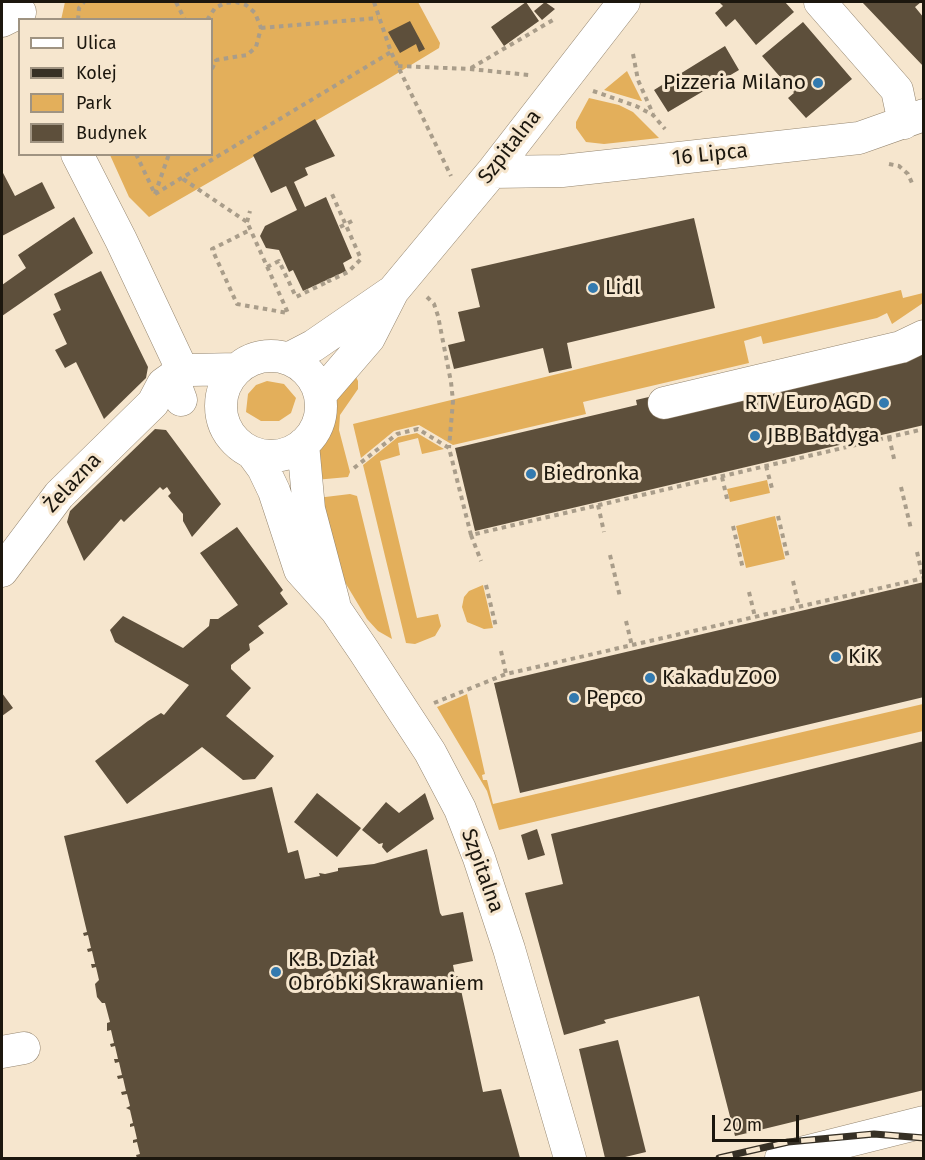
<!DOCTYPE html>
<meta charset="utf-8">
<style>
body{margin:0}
#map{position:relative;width:925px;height:1160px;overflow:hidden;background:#f6e6ce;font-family:"Fira Sans",sans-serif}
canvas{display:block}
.frame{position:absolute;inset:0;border:3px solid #1c170e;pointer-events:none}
.legend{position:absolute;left:18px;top:18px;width:195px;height:138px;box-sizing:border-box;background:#f6e6ce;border:2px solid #9f9381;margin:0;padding:8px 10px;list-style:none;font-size:18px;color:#1c170e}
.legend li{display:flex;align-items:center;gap:12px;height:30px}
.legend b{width:30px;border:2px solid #9f9381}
.scale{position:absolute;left:712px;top:1115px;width:87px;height:27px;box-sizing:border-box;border:3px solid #1c170e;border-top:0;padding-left:8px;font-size:18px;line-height:21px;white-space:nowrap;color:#1c170e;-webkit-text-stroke:4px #f6e6ce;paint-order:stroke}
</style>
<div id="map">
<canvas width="925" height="1160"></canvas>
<div class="frame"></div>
<ul class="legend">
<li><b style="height:8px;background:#fff"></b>Ulica</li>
<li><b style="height:8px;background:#363025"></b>Kolej</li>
<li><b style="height:16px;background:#e3af5b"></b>Park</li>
<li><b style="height:16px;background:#5d4f3b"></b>Budynek</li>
</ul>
<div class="scale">20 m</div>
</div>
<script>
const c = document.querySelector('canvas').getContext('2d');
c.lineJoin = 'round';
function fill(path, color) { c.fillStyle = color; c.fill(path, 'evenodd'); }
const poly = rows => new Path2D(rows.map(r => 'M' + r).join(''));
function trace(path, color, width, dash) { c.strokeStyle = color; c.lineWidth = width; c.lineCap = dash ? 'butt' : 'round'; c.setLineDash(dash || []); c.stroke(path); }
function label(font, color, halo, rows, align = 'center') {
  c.font = font + ' "Fira Sans",sans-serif'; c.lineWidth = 6; c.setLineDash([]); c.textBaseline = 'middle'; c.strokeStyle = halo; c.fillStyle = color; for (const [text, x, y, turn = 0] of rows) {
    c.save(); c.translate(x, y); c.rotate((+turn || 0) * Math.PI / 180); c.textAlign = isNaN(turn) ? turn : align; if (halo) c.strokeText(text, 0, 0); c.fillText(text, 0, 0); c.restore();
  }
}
fill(poly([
 [65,2,418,2,440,43,439,48,383,82,149,217,129,197,110,155,212,154,212,20,61,20],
 [627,71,642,101,641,101,604,90],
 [589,98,619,105,633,112,659,138,604,144,586,142,576,128,576,122],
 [901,290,903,298,923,293,923,303,892,324,887,313,877,318,763,344,761,336,744,341,749,363,583,402,586,414,453,445,419,425,394,431,361,458,353,424],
 [354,373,358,381,358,389,340,415,339,430,350,472,348,477,315,480,316,452,339,395],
 [267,381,284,384,296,398,291,413,279,421,261,421,246,412,248,394,256,385],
 [417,433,444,449,422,454,418,438,398,443,400,455,380,461,417,618,438,614,441,626,435,636,415,644,406,643,363,465,398,437],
 [767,480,770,493,730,502,727,489],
 [350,494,357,496,392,639,378,631,367,619,337,569,317,498],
 [775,516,785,559,746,568,736,526],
 [483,585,493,628,484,629,467,622,462,607,464,597,469,591],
 [467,694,485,774,482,775,483,780,487,780,493,804,923,704,923,731,499,830,487,791,437,707]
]), '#e3af5b');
fill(poly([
 [526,2,539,21,504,46,491,27],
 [545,2,555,9,542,20,534,11],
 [719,2,785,2,794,12,756,45,735,19,726,27,715,13,723,6],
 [862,2,921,2,915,7,924,18,924,67],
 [410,21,425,49,419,52,416,44,400,53,388,32],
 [803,22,852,79,806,118,788,98,794,93,762,56],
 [725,46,739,70,668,112,654,90],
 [315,119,335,156,305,168,308,175,294,182,305,207,326,197,352,258,343,263,346,271,303,291,293,270,289,272,279,250,266,248,260,236,265,226,297,210,286,186,271,193,253,155],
 [2,171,15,196,42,182,55,208,2,236],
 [74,217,93,253,2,316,2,285,26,268,18,255],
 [694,218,715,308,567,343,572,368,549,373,543,348,454,369,448,345,465,341,458,312,480,307,471,269],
 [101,271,148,367,146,378,104,419,76,362,65,368,55,350,67,344,53,314,61,310,54,294],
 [924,354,924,425,475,531,455,448,637,405,636,400,653,396,658,418],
 [155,429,166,430,221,504,192,537,183,521,183,514,168,496,171,493,167,487,163,490,160,487,124,522,121,519,84,561,67,522,70,511],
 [237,527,283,590,280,593,288,604,258,626,264,633,249,644,250,650,231,665,231,669,251,688,226,716,274,756,255,779,243,780,202,747,127,804,95,761,148,721,161,713,164,715,189,685,115,642,110,630,123,616,183,648,209,626,210,619,218,619,238,605,200,553],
 [924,582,924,697,520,793,494,683],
 [2,693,13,708,2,716],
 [924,741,924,1090,735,1136,699,996,604,1020,606,1023,564,1035,525,893,563,884,551,834],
 [272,787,288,853,298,850,305,879,320,876,319,873,325,874,338,871,338,868,374,864,427,849,440,913,442,916,463,912,473,961,453,965,455,976,458,976,483,1092,501,1089,520,1158,137,1158,136,1155,140,1154,137,1142,133,1143,133,1140,137,1139,134,1126,130,1127,130,1124,133,1123,130,1110,126,1108,130,1106,127,1094,122,1095,121,1092,126,1091,123,1078,118,1079,117,1076,122,1075,119,1062,115,1063,114,1059,118,1059,115,1046,111,1047,110,1044,114,1043,111,1030,107,1031,107,1023,110,1022,105,1003,102,1003,97,997,95,984,99,980,96,967,92,968,91,964,95,964,92,951,88,952,87,949,91,948,88,935,84,936,83,933,87,932,64,836],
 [317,793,361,828,337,857,294,822],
 [425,793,434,819,387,853,382,847,383,843,379,844,362,830,386,802,399,813],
 [537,829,545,855,528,860,521,835],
 [618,1040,646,1152,621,1158,605,1158,579,1049]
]), '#5d4f3b');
const minor = poly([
 [820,2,897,90,904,123],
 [2,21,20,12],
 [77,154,121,240,178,361,177,389,181,400],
 [492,172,562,171,859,138,924,115],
 '221 406a50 50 0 1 1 100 0a50 50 0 1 1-100 0Z',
 [288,359,313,346,390,293],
 [320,395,369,338,393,291,492,172,624,2],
 [664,403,901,347,924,336],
 [303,444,309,509,334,603],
 [252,453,263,468,274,491,300,570,336,610,364,651,430,752,460,809,479,858,509,949,570,1158],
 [2,571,59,495,153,403,163,384,177,374,191,370,237,369],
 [2,1052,24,1048],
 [781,1158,924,1122]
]);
trace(minor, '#958670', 33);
trace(poly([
 [176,2,185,20],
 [374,2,391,52,451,176],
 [78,20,79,8,84,2],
 [207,20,215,8,225,3,236,2,246,5,255,13,261,28,256,47,247,55,216,60,212,56],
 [261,28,378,18],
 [633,54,638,80,653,114],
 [398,66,470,69,529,75],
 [471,68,553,20],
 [212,69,216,60],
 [593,91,636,106,653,115,665,129],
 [136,154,155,194],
 [889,164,899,166,908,174,912,183],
 [183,179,247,222,288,313,237,304,212,249,250,230],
 [155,194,391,52],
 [155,194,169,154],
 [247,222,250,211],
 [340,227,356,219],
 [267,267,279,261,296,297,329,281],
 [328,279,329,281,348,272,361,259,332,194],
 [427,297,434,304,438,316,451,382,453,401,449,448],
 [889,437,895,463],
 [766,466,773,492],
 [354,468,397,434,418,429,449,448,471,535,924,429],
 [722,477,728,503],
 [901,487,911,529],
 [598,505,604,532],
 [778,516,788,558],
 [733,526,743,569],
 [471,535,481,561],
 [917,552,923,578],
 [610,555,620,597],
 [793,581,799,607],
 [486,585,496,627],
 [749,592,755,617],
 [626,621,632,646],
 [501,651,506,674],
 [434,703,506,674,924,578]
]), '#a99d8a', 4, [4.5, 4.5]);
trace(minor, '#fff', 32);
const rail = poly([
 [719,1158,788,1142,874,1134,924,1138]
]);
trace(rail, '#363025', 7);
trace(rail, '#f6e6ce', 4.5, [14]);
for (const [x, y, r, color] of [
 [818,83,6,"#337aaf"],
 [593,288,6,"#337aaf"],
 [884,403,6,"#337aaf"],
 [755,436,6,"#337aaf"],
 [531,474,6,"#337aaf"],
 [836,657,6,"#337aaf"],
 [650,678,6,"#337aaf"],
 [574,698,6,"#337aaf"],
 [276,972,6,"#337aaf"]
]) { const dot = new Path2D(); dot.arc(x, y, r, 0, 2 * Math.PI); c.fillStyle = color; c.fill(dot); trace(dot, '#f6e6ce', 2); }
label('21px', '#1c170e', '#f6e6ce', [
 ["Pizzeria Milano",806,83,"right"],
 ["Lidl",605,288],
 ["RTV Euro AGD",872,403,"right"],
 ["JBB Bałdyga",767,436],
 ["Biedronka",543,474],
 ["KiK",848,657],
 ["Kakadu ZOO",662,678],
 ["Pepco",586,698],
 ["K.B. Dział",288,960],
 ["Obróbki Skrawaniem",288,984]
], 'left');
label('21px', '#1c170e', '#f6e6ce', [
 ["Szpitalna",510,147,-52],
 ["16 Lipca",710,155,-6],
 ["Żelazna",73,483,-47],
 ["Szpitalna",482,871,70]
]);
</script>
